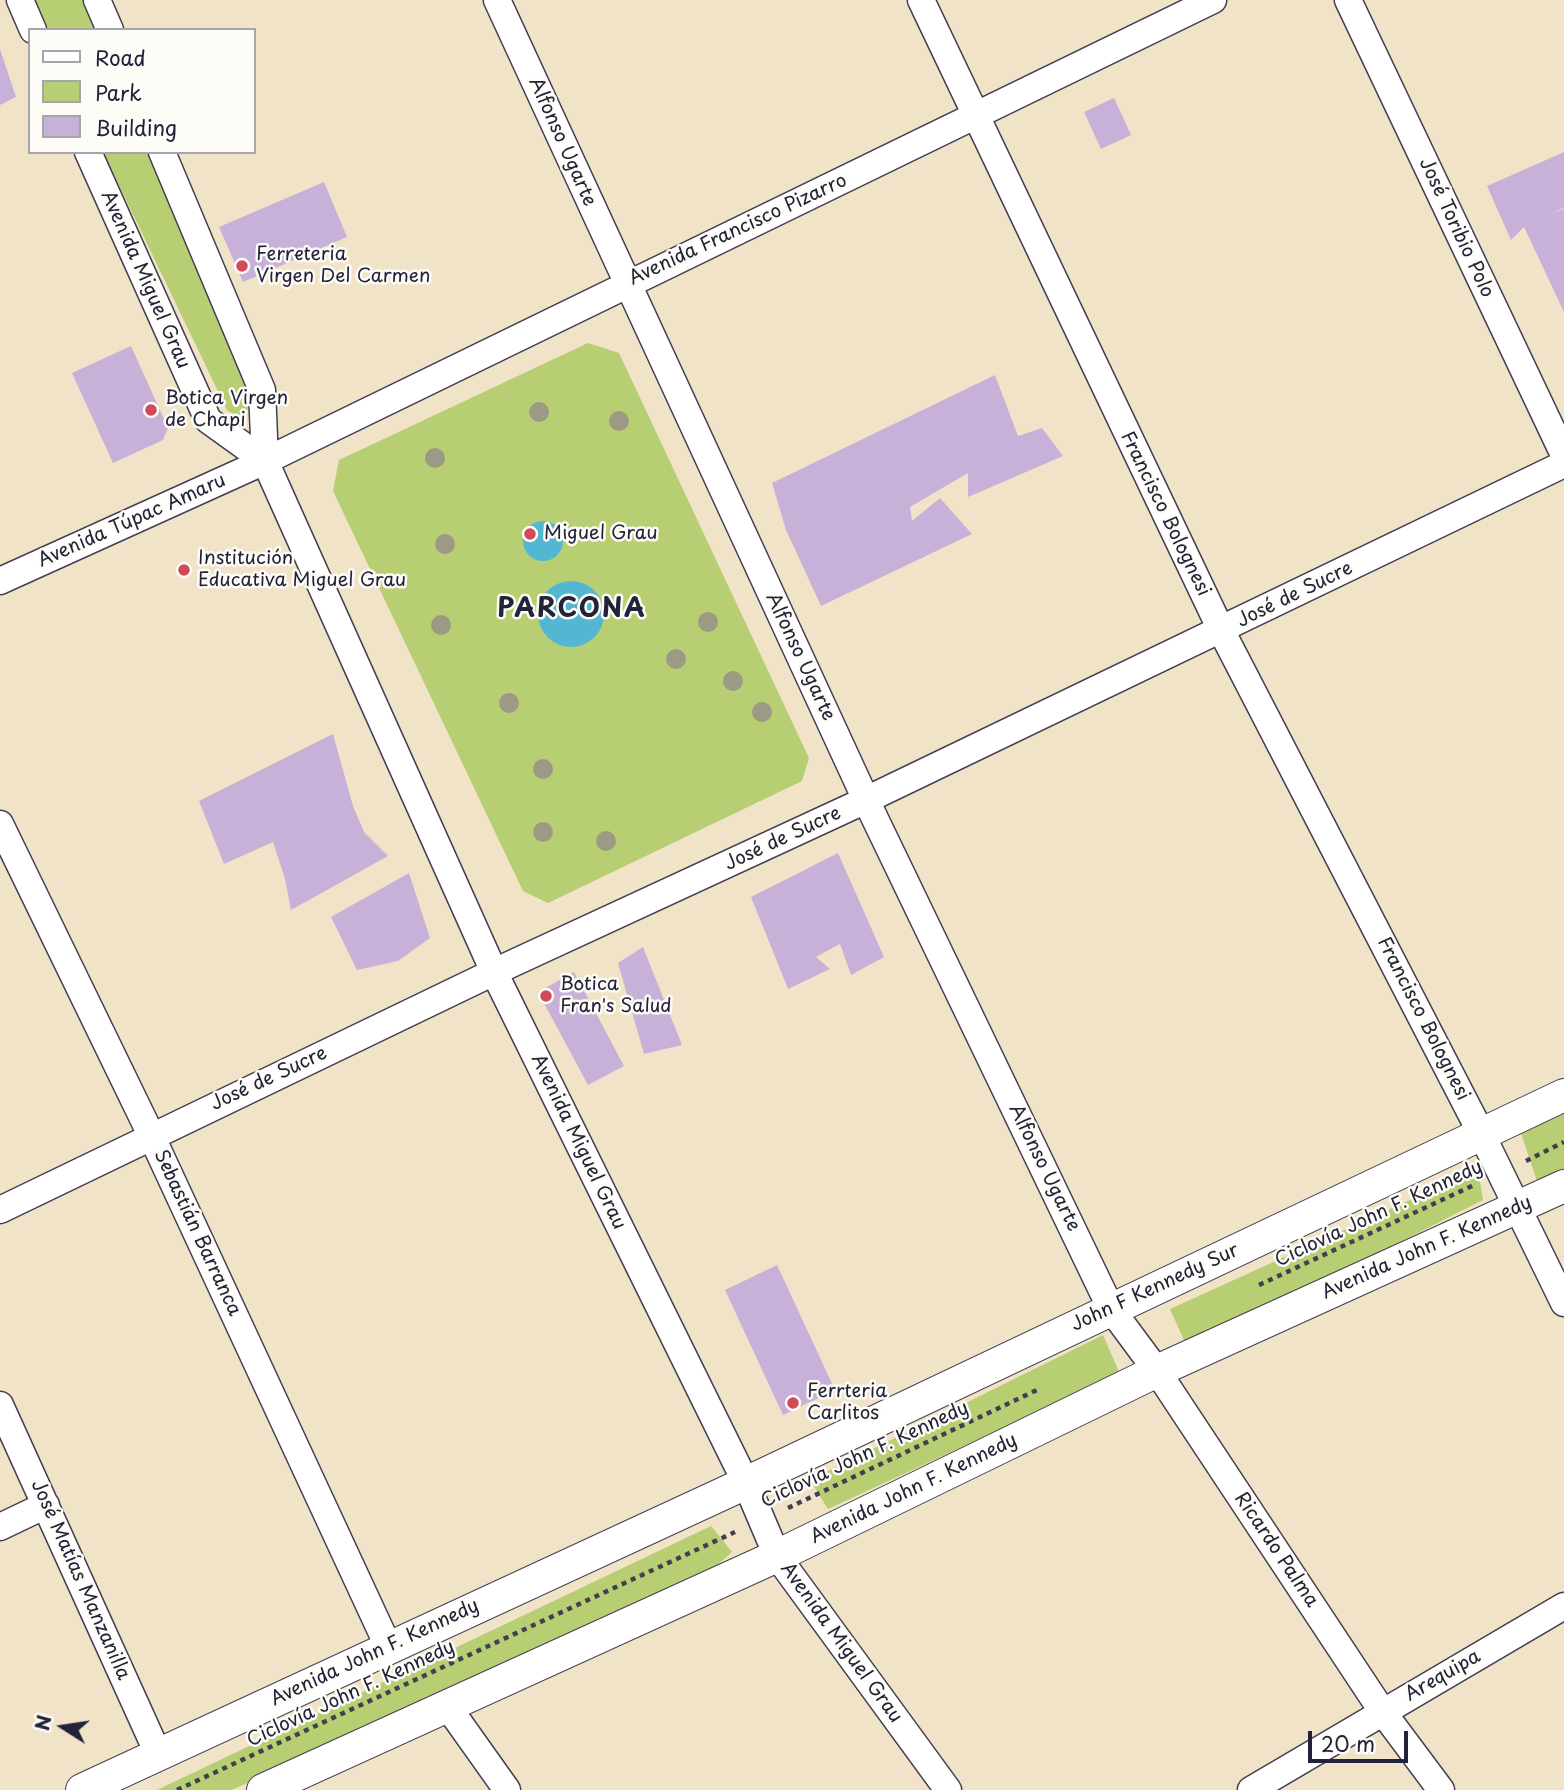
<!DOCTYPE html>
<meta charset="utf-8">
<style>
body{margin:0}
#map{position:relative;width:1564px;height:1790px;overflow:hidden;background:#f1e3c7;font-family:"Playpen Sans",sans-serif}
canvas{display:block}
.legend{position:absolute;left:28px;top:28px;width:228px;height:126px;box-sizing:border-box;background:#fdfcf7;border:2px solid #a5a5ac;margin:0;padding:9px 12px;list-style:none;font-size:21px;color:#22223b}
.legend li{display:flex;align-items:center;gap:14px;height:35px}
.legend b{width:35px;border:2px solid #a5a5ac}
.north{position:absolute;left:28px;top:1692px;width:70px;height:70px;-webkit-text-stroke:5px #fdfcf7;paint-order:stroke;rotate:282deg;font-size:19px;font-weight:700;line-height:28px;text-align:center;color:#22223b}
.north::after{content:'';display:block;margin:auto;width:24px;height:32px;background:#22223b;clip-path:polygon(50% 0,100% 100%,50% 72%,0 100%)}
.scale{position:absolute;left:1308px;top:1731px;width:100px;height:32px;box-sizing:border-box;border:4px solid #22223b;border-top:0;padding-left:9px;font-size:21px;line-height:24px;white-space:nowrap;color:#22223b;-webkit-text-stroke:5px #fdfcf7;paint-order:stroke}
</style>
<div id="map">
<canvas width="1564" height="1790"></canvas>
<ul class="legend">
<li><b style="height:9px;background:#fff"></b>Road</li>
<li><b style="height:19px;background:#b7ce73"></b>Park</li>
<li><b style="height:19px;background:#c8b1d9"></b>Building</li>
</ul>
<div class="north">N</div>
<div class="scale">20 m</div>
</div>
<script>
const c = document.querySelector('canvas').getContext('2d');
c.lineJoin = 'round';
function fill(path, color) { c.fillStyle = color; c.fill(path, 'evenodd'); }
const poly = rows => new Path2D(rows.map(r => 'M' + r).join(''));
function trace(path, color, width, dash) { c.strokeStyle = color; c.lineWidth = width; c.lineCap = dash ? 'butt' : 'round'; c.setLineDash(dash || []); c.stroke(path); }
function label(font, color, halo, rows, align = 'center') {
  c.font = font + ' "Playpen Sans",sans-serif'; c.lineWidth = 5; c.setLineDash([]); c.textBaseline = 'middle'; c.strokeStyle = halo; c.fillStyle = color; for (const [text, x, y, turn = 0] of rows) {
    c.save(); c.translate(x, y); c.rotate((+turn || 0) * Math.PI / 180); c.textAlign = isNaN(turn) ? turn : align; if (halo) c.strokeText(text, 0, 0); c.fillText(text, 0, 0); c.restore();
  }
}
fill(poly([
 [33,0,84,0,97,30,45,30],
 [103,152,148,152,252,400,245,414,236,416,227,410],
 [588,343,619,353,809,758,802,781,548,903,523,891,333,491,339,460],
 [1564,1113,1564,1175,1539,1187,1521,1133],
 [1478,1169,1483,1200,1188,1349,1170,1309],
 [1103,1335,1120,1374,828,1509,810,1480],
 [711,1526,732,1552,715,1567,232,1790,157,1790]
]), '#b7ce73');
fill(poly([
 '523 541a20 20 0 1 1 40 0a20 20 0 1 1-40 0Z',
 '538 614a33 33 0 1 1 66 0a33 33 0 1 1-66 0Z'
]), '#53b7d2');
fill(poly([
 [0,49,16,97,0,105],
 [1114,98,1131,135,1101,149,1084,112],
 [1564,152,1564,208,1551,214,1564,209,1564,312,1524,227,1511,240,1487,186],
 [324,182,347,237,243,282,219,227],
 [131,346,168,428,163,440,113,463,72,373],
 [995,375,1018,436,1042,428,1063,456,968,497,968,473,910,507,912,521,940,498,972,534,821,606,786,530,772,483],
 [333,734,353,806,364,832,388,856,291,910,285,879,273,842,224,864,199,801],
 [838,853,884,957,851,975,840,944,816,957,830,969,788,989,751,897],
 [409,873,430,938,398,961,357,970,331,917],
 [643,947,682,1045,644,1054,618,963],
 [574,972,624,1066,588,1085,538,992],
 [777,1265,835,1390,783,1415,725,1290]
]), '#c8b1d9');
const minor = poly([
 [20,0,33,30],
 [97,0,110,30],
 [497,0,866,800,1111,1309,1157,1371,1382,1711,1441,1790],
 [921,0,1221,630,1481,1133,1564,1303],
 [1348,0,1564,455],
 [88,152,208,420,265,461],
 [162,152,262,390,265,461,494,972,746,1483,777,1556,948,1790],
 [0,581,265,461,1213,0],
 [0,824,151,1135,388,1646],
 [0,1210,494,972,866,800,1564,464],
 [0,1405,159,1756],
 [0,1527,46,1505],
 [448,1707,507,1790],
 [1251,1790,1564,1606]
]);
const tertiary = poly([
 [82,1790,746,1483,1564,1095],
 [263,1790,777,1556,1157,1371,1564,1186]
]);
trace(minor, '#413f50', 29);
trace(tertiary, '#413f50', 34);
trace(poly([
 [1526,1161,1564,1142],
 [1259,1285,1474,1185],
 [788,1508,1039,1389],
 [177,1790,735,1532]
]), '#413f50', 4.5, [5, 5]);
trace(minor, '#fff', 26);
trace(tertiary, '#fff', 32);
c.fillStyle = '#9c9a85';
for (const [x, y] of [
 [539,412],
 [619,421],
 [435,458],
 [445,544],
 [708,622],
 [441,625],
 [676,659],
 [733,681],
 [509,703],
 [762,712],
 [543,769],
 [543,832],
 [606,841]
]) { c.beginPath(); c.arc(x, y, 10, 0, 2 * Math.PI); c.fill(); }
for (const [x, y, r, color] of [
 [242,266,7,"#d1495b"],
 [151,410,7,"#d1495b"],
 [530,534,7,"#d1495b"],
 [184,570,7,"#d1495b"],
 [546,996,7,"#d1495b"],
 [793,1403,7,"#d1495b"]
]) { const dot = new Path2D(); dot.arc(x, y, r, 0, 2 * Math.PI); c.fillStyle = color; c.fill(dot); trace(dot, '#fdfcf7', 2.5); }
label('19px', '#22223b', '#fdfcf7', [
 ["Alfonso Ugarte",562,142,66],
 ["José Toribio Polo",1456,228,65],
 ["Avenida Francisco Pizarro",738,230,-25],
 ["Avenida Miguel Grau",145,280,66],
 ["Francisco Bolognesi",1165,514,64],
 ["Avenida Túpac Amaru",132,521,-24],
 ["José de Sucre",1295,595,-26],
 ["Alfonso Ugarte",800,657,65],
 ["José de Sucre",783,839,-25],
 ["Francisco Bolognesi",1423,1019,63],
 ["José de Sucre",269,1079,-25],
 ["Avenida Miguel Grau",578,1142,64],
 ["Alfonso Ugarte",1044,1168,64],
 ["Ciclovía John F. Kennedy",1379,1214,-25],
 ["Sebastián Barranca",197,1233,65],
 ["Avenida John F. Kennedy",1427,1248,-24],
 ["John F Kennedy Sur",1155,1288,-25],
 ["Ciclovía John F. Kennedy",865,1455,-25],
 ["Avenida John F. Kennedy",914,1489,-26],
 ["Ricardo Palma",1276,1550,56],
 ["José Matías Manzanilla",80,1580,66],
 ["Avenida Miguel Grau",841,1643,54],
 ["Avenida John F. Kennedy",375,1653,-25],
 ["Arequipa",1443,1676,-30],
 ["Ciclovía John F. Kennedy",351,1694,-25]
]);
label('19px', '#22223b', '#fdfcf7', [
 ["Ferreteria",256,255],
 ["Virgen Del Carmen",256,277],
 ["Botica Virgen",165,399],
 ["de Chapi",165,421],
 ["Miguel Grau",544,534],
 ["Institución",198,559],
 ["Educativa Miguel Grau",198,581],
 ["Botica",560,985],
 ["Fran's Salud",560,1007],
 ["Ferrteria",807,1392],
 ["Carlitos",807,1414]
], 'left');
c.letterSpacing = '2px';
label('bold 26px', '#22223b', '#fdfcf7', [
 ["PARCONA",572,610]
]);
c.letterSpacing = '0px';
</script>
